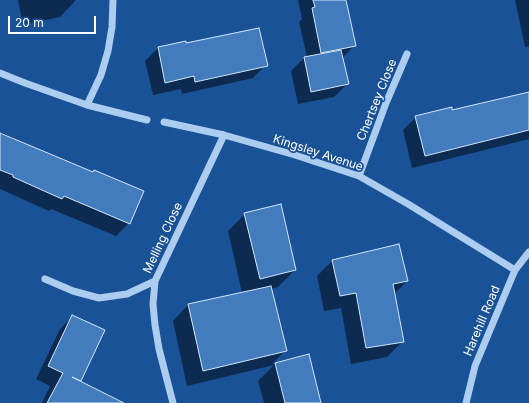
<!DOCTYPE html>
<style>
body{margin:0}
#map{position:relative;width:529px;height:403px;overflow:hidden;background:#195296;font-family:Inter,sans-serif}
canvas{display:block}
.scale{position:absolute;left:8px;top:16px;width:88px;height:18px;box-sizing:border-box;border:2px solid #fff;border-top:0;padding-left:5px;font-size:12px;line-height:14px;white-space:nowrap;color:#fff;-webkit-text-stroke:3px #195296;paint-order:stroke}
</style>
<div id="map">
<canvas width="529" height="403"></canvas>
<div class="scale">20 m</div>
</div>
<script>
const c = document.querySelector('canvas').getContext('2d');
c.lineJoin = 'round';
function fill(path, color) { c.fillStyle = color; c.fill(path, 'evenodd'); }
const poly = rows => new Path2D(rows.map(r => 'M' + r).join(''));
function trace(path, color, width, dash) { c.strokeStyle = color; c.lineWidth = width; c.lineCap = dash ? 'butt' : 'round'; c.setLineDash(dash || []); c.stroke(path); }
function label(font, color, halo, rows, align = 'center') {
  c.font = font + ' Inter,sans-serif'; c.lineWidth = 3.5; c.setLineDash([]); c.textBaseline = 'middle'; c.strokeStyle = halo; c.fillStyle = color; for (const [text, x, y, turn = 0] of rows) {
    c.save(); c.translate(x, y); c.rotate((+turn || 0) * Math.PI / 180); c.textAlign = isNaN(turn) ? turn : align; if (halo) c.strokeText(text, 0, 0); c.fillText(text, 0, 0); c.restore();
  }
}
fill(poly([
 [18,0,75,0,75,1,60,17,23,25],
 [298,0,348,0,345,2,355,45,342,58,347,84,334,97,298,104,291,71,304,58,307,57,299,22,302,19],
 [515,0,529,0,529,46,525,47],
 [158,48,266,65,253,78,182,94,181,89,153,95,145,61],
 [529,93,529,139,412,168,403,130,416,117,452,111],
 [0,132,14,138,14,140,129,223,116,236,51,209,49,211,0,189],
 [245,214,295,270,278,287,270,289,286,350,272,364,308,355,320,403,264,403,258,381,274,365,187,386,173,321,188,305,242,293,228,231],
 [332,261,407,281,394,294,403,341,387,357,351,364,341,308,324,311,317,276],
 [73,316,104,330,79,382,87,403,42,403,50,386,36,379,60,329]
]), '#0007');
const building = poly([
 [313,0,346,0,356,46,321,53,312,8,315,7,313,0],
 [259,28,268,66,195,82,194,76,165,83,158,47,186,41,186,43,259,28],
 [341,50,349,84,311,92,304,57,341,50],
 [529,92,529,130,425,156,415,116,452,107,452,110,529,92],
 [0,133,93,172,94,170,144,191,130,224,64,196,62,199,13,177,13,175,0,170,0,133],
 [281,204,296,270,260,279,244,213,281,204],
 [399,244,408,281,393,284,404,342,366,348,356,293,340,296,332,260,399,244],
 [271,286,287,351,203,371,188,304,271,286],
 [72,315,105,330,81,381,72,377,124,403,47,403,63,373,48,366,72,315],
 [309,354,321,403,285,403,275,363,309,354]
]);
fill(building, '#427cbd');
trace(building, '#d3e6fb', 1);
trace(poly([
 [0,73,25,83,87,105,147,120],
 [87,105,101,75,108,51,112,27,113,0],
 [164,122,224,135,295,155,359,176,408,204,515,270],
 [359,176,386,103,407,54],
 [45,279,73,291,99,298,127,294,155,281],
 [173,403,159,349,155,325,153,304,155,281,224,135],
 [466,403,475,366,515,270,529,252]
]), '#acccf0', 7);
label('12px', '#fff', '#195296', [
 ["Chertsey Close",377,100,-68],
 ["Kingsley Avenue",318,153,18],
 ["Melling Close",163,238,-65],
 ["Harehill Road",482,321,-67]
]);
</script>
